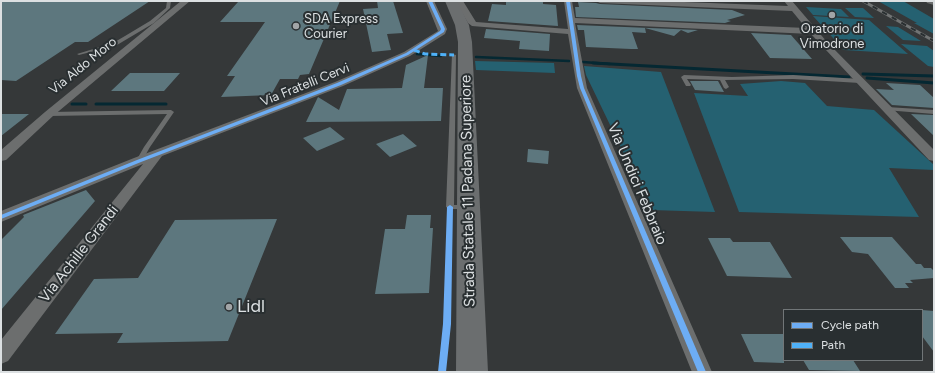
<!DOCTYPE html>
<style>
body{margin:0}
#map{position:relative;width:935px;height:373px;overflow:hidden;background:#353839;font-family:Figtree,sans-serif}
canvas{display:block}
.frame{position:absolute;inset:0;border:2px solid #dce0e2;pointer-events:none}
.legend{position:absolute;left:783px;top:309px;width:140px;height:52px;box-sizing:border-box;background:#292f31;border:1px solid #717678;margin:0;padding:5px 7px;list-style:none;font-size:12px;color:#dce0e2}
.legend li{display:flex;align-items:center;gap:8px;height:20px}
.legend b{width:20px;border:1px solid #717678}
</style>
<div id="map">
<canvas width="935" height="373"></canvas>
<div class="frame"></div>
<ul class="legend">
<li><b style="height:5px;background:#6dadf4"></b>Cycle path</li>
<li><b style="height:5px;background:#4fb1f8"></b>Path</li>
</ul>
</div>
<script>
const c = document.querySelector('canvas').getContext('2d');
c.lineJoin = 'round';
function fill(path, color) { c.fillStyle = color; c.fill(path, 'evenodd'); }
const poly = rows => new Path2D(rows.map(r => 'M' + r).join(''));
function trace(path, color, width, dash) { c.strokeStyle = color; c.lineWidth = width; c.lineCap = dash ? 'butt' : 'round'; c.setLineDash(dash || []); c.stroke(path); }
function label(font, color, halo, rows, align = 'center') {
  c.font = font + ' Figtree,sans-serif'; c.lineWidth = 4; c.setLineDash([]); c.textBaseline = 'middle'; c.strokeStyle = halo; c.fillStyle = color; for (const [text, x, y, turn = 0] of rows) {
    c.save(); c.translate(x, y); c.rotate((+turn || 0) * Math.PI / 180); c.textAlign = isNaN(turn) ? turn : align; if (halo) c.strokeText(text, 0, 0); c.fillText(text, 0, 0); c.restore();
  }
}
fill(poly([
 [878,1,903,1,934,19,934,34,914,23,917,23],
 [806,7,841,9,849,17,813,15],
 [845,8,863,8,874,18,855,17],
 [813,16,869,20,908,54,844,50],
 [886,26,898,27,921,41,903,40],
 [901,44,927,46,934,51,934,67,928,66],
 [475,61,554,63,555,73,476,70],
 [584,66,661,72,715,212,651,210,586,75],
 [781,81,805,83,827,106,874,110,934,165,934,170,889,168,919,217,739,212,694,93,748,96,740,84]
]), '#256171');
trace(poly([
 [417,54,441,56],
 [476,57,569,61],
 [583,62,610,64]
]), '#052832', 2.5);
trace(poly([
 [593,63,849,77],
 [863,74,934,76],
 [867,78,934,83],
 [72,104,86,104],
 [96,104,166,104]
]), '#052832', 3);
fill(poly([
 [1,1,150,1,88,42,75,42,16,81,1,80],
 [279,1,340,1,309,74,300,75,298,79,280,79,271,95,221,97,235,76,227,76,265,22,220,22,238,2],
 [377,1,393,1,403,33,387,34,391,50,372,52,363,9,378,8],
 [506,1,543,1,543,4,556,5,558,26,488,21,492,4,506,5],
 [578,2,596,3,600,4,732,10,745,15,727,20,731,21,725,23,576,17,575,7,579,7],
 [577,25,698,30,688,33,681,30,674,36,645,28,646,33,632,32,638,49,631,49,586,47,584,30,578,30],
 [486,29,550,34,549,51,519,49,520,41,484,38],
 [751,33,791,35,812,59,770,58],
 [428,55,424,88,443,88,441,121,306,122,318,97,339,110,347,89,402,88,406,65],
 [130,73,180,73,164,91,111,91],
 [690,81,718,81,724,92,695,90],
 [886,83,920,85,934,98,934,108,892,105,876,89,894,90],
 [1,114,29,114,1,136],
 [911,114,934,115,934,136],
 [330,127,345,139,317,151,303,138],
 [403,134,417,146,390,157,376,144],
 [528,149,549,151,548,164,527,162],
 [86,190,95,201,1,310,1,240,24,217,23,215],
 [407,215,431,215,430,228,433,228,429,293,375,294,385,229,405,229],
 [277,219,228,341,117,343,123,333,55,334,94,279,138,278,175,220],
 [840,237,892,237,916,264,921,264,924,268,931,268,934,271,934,278,910,280,913,283,905,283,909,288,895,288,868,254,852,252],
 [708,238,730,238,733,242,770,242,792,278,727,276],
 [922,310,934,311,934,352,922,336],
 [741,334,784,334,784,363,754,362],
 [803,360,853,360,860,371,809,370]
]), '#5d777e');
fill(poly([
 [167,1,171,1,170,8,154,23,117,45,79,55,77,54,113,43,125,36,150,21,166,8,167,1],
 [452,54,456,55,454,205,470,205,471,207,470,209,450,209,446,207,452,54],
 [684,75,732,77,793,75,860,79,863,81,860,83,793,79,725,80,729,87,726,89,724,88,720,80,687,79,691,85,690,86,686,86,681,77,684,75],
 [887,107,934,110,934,114,885,110,885,108,887,107],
 [171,110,174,112,150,147,142,161,139,163,136,161,144,147,167,114,49,116,46,114,49,112,171,110]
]), '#6c6e6e');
fill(poly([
 [181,1,190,1,53,116,6,160,1,161,1,150,45,112,181,1],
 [426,1,434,1,447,29,445,34,410,56,343,86,162,156,8,361,1,364,1,340,143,164,1,222,1,211,134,158,335,82,404,52,438,31,426,1],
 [455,1,463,1,476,22,568,29,564,1,572,1,575,18,806,28,792,11,600,3,596,1,658,1,788,6,784,1,792,1,827,42,934,150,934,161,929,160,811,34,575,23,587,88,712,372,692,372,577,88,568,34,472,26,468,23,455,1],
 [926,1,934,1,934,5,927,3,926,1]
]), '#6c6e6e');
fill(poly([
 [445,1,457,1,469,25,472,42,488,372,456,372,458,42,455,25,445,1]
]), '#6b6e6f');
const rail = poly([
 [863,1,934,41]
]);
trace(rail, '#717474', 3);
trace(rail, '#292f31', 2, [5.5]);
trace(poly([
 [414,50,425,54,454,55]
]), '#4fb1f8', 3, [6, 3]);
fill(poly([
 [428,1,432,1,445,29,444,32,408,55,341,85,141,162,1,219,1,215,137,160,337,83,406,53,440,31,441,29,428,1],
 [566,1,570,1,581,76,584,88,706,372,698,372,580,88,577,76,566,1],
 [450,205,453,207,451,324,446,372,438,372,443,324,447,207,450,205]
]), '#6dadf4');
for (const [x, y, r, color] of [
 [832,15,4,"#a2a5a7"],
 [296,26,4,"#a2a5a7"],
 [229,307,4,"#a2a5a7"]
]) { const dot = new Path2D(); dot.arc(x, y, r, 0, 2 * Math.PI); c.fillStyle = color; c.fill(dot); trace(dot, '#292f31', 1.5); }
label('13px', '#dce0e2', '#292f31', [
 ["SDA Express",304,19],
 ["Courier",304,34],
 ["Oratorio di",832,29,"center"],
 ["Vimodrone",832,44,"center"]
], 'left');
label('13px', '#dce0e2', '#292f31', [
 ["Via Aldo Moro",83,66,-39],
 ["Via Fratelli Cervi",305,85,-22]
]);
label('15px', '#dce0e2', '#292f31', [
 ["Via Undici Febbraio",637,184,67],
 ["Strada Statale 11 Padana Superiore",468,191,-91],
 ["Via Achille Grandi",79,254,-52]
]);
label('18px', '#dce0e2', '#292f31', [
 ["Lidl",237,307]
], 'left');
</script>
